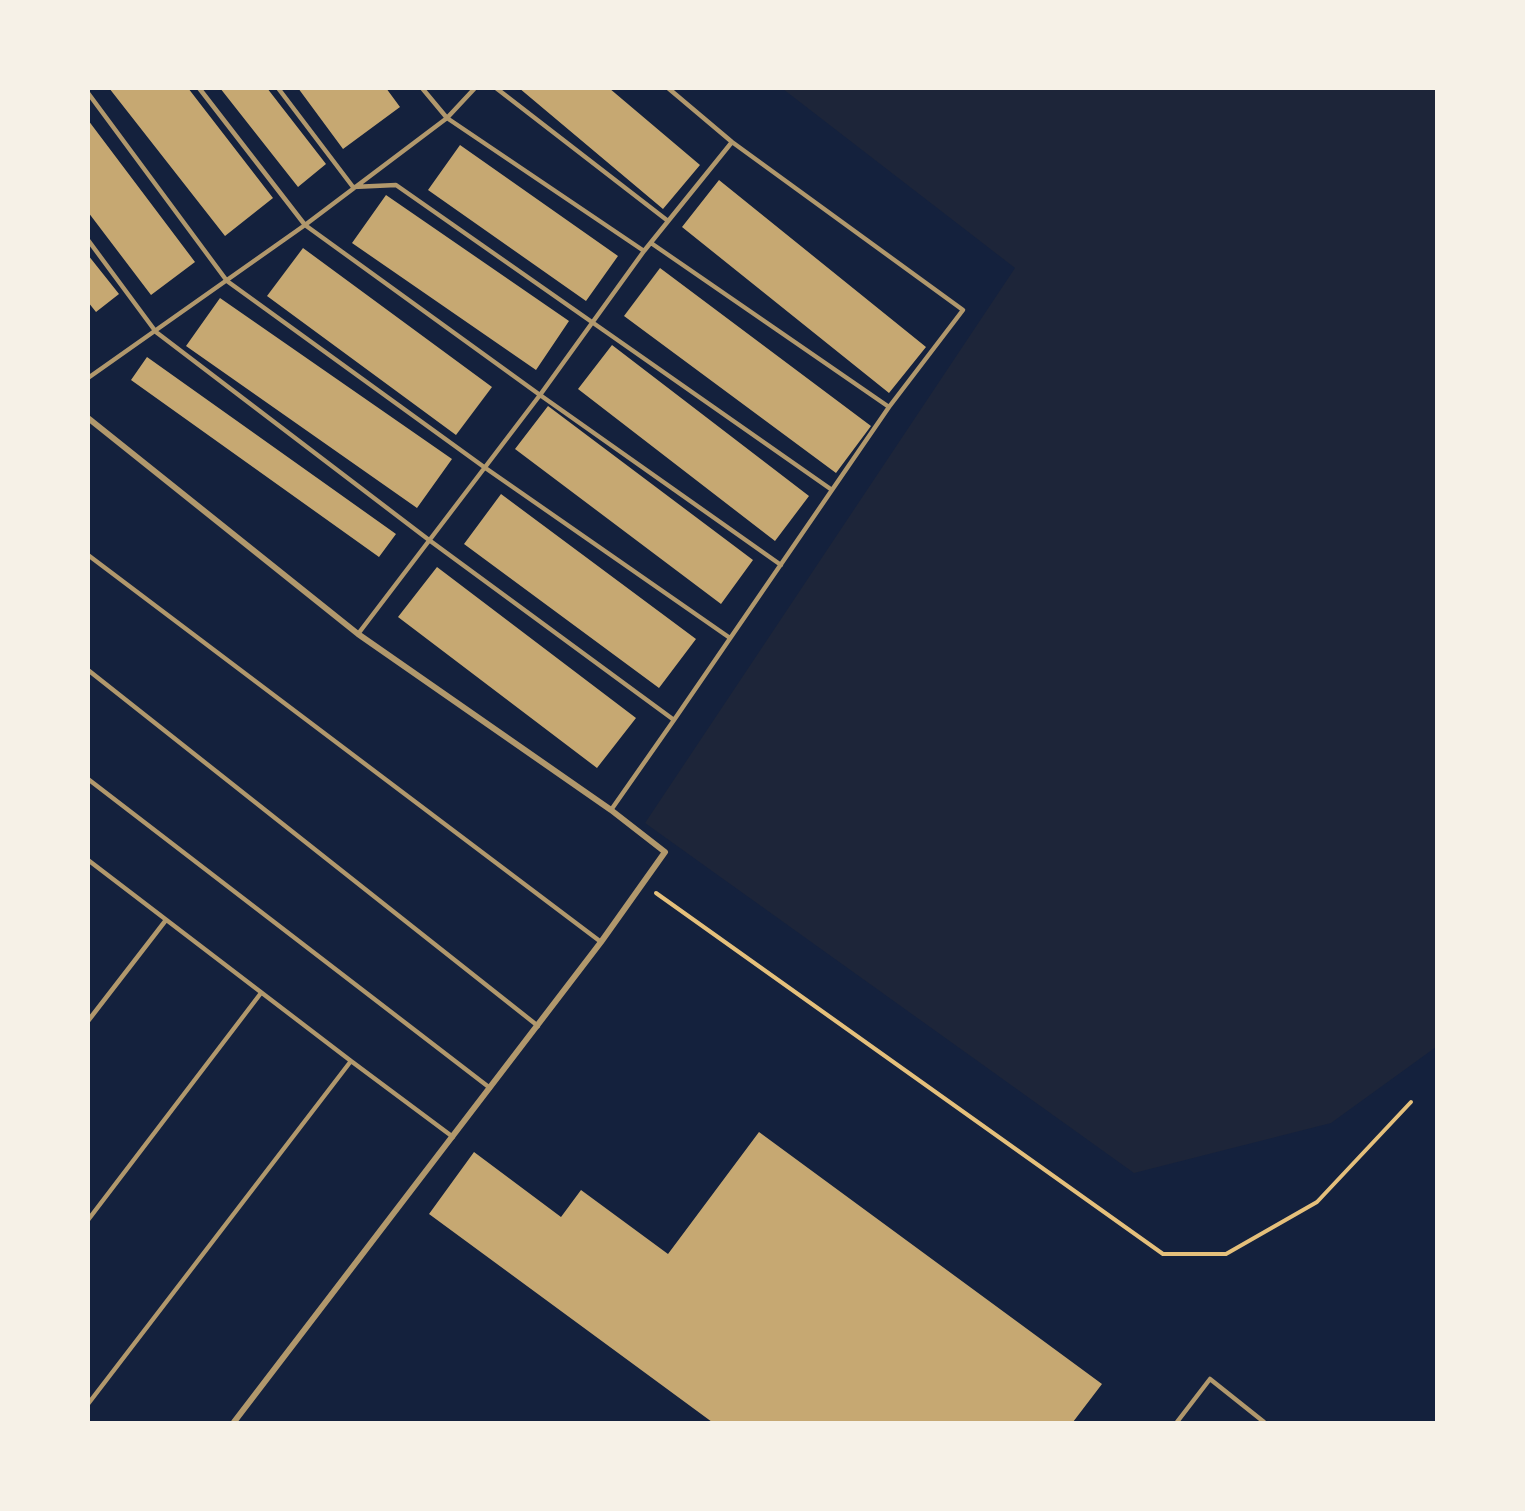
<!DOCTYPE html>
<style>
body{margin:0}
#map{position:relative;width:1525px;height:1511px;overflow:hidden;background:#14213d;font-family:Spectral,serif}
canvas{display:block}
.frame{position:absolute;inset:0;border:90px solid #f6f1e7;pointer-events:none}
</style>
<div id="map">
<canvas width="1525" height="1511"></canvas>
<div class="frame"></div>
</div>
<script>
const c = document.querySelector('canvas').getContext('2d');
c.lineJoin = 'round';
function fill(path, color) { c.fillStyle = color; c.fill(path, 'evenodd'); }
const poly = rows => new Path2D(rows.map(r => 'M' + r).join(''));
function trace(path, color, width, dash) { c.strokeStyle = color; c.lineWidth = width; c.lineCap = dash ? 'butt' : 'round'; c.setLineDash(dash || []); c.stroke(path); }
fill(poly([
 [783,89,1436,89,1436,1047,1331,1123,1134,1173,645,823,1015,268]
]), '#1d2539');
fill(poly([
 [109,88,188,88,273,198,225,236],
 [220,88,267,88,326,164,298,187],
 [298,88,386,88,400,107,343,149],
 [519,88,609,88,700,165,663,209],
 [88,120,195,262,151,295,88,212],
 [460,145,618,256,586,301,428,190],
 [719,180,926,347,889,393,682,227],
 [386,195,569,321,536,370,352,243],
 [303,248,492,387,456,435,267,296],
 [88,255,119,294,96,312,88,302],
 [660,268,871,426,836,473,624,316],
 [220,298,452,459,417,508,186,346],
 [612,345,809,496,775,541,578,389],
 [147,357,396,534,379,557,131,380],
 [548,406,753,560,721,604,515,449],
 [501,494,696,639,659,688,464,544],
 [437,567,636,718,597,768,398,617],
 [759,1132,1102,1384,1073,1422,712,1422,429,1214,474,1152,561,1217,581,1190,668,1254]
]), '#c6a872');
trace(poly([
 [656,893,1163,1254,1226,1254,1317,1202,1411,1102]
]), '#e5c07b', 4);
trace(poly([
 [199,88,305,225,540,395,781,565],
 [278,88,353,187,396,185,832,490],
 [422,88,447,118,644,251],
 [496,88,668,221],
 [88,93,227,281,484,467,730,638],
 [88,240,156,332,429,540,674,720],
 [651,243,889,407],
 [88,378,305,225,447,118,475,88],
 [88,555,601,942],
 [358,634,540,395,644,251,732,142],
 [88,670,538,1026],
 [88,779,490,1088],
 [611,810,674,720,889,407,963,310,732,142,668,88],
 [88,860,351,1061,453,1137],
 [88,1021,166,920],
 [88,1220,261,993],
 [88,1404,351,1061],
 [1177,1422,1210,1379,1264,1422]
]), '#b1986c', 4.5);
trace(poly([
 [88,418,358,634,611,810,665,852,601,942,234,1422]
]), '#b1986c', 6);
</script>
